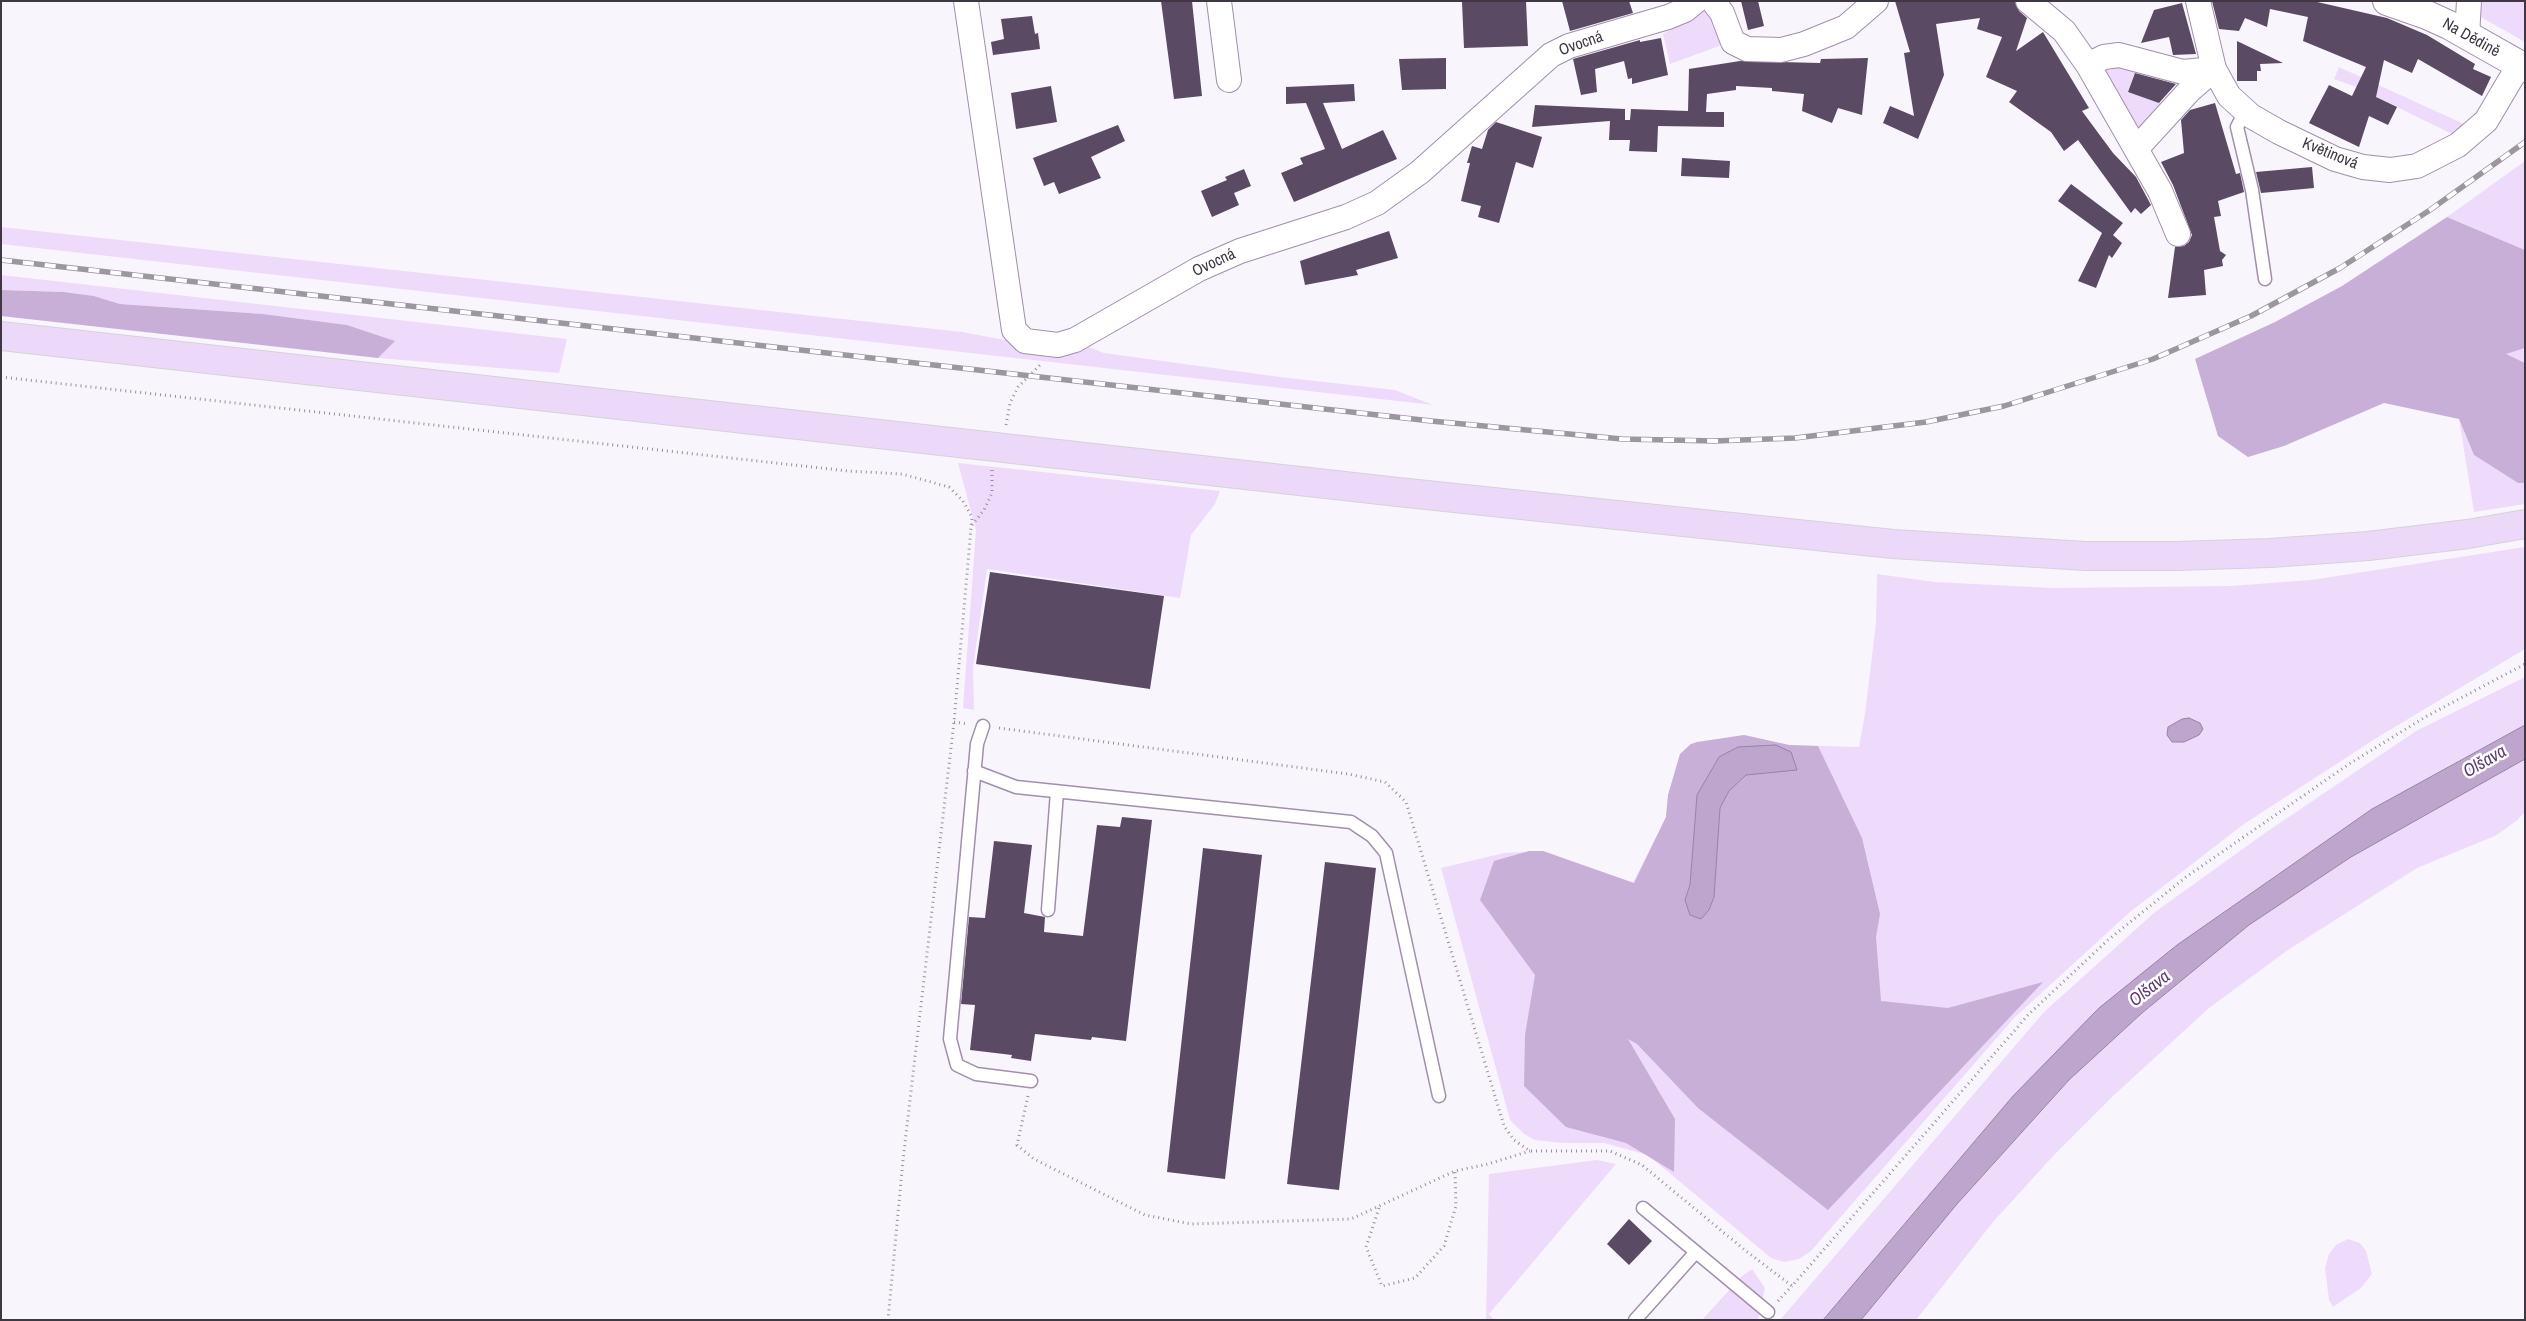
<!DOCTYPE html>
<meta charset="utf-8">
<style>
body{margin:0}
#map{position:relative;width:2526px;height:1321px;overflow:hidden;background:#f9f5fc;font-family:"Archivo Narrow",sans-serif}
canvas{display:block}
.frame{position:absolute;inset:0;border:2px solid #3f3744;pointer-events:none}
</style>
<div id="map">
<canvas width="2526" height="1321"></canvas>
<div class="frame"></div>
</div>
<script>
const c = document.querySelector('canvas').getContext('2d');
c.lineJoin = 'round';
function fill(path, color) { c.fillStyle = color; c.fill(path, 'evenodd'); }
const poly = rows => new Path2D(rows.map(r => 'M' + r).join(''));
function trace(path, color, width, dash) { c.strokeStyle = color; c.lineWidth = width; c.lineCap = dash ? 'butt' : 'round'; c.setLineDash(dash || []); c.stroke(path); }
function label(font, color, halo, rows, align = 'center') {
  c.font = font + ' "Archivo Narrow",sans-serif'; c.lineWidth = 5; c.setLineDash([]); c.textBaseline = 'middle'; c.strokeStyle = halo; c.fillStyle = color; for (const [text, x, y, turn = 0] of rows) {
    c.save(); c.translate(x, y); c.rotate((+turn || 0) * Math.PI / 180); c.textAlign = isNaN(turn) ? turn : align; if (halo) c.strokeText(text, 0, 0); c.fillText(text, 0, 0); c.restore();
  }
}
fill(poly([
 [2482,1,2525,1,2525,42,2479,16],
 [1705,9,1711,12,1722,45,1670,64,1663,34],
 [2122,61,2183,78,2186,83,2171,100,2177,82,2137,67,2128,92,2169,106,2148,130,2140,132,2132,129,2105,83,2103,75,2106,68,2111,64],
 [2339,67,2464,124,2452,134,2356,87,2334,79],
 [2525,161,2525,250,2447,217],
 [1,227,962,332,1070,352,1081,344,1104,353,1280,377,1395,390,1433,405,1,244],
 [1,275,567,339,559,373,378,358,394,341,347,325,263,314,120,304,94,296,64,292,1,290],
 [2525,348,2525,363,2505,354],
 [2459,419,2474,455,2518,483,2525,483,2525,504,2474,512],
 [958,463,1220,491,1215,504,1191,535,1180,598,987,569,973,668,974,710,963,708,976,530],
 [2525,547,2525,649,2378,737,2244,824,2130,912,2015,1017,1811,1251,1799,1259,1784,1262,1771,1258,1648,1155,1604,1143,1563,1143,1535,1140,1524,1134,1510,1120,1441,868,1504,853,1543,851,1633,883,1666,817,1668,795,1680,754,1691,744,1744,735,1789,745,1859,747,1865,714,1876,623,1877,574,1935,582,2053,588,2231,586,2311,580],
 [2525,677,2525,725,2372,809,2177,945,2013,1096,1823,1320,1780,1320,2044,1012,2155,912,2265,833,2416,731],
 [2525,759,2525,812,2516,821,2497,835,2417,868,2288,950,2209,1008,2112,1097,2054,1155,1993,1222,1916,1320,1861,1320,1957,1204,2069,1080,2142,1013,2249,925,2351,857],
 [1597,1160,1616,1164,1489,1314,1494,1320,1486,1320,1489,1174],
 [2348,1239,2360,1243,2366,1251,2372,1274,2361,1288,2333,1307,2329,1300,2325,1268,2329,1254,2336,1245],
 [1752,1269,1765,1288,1758,1320,1702,1320,1742,1276]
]), '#eedbfb');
fill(poly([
 [2447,217,2525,250,2525,348,2506,354,2525,363,2525,483,2518,483,2474,455,2459,419,2384,403,2284,446,2248,457,2218,436,2195,359,2275,322,2342,286],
 [1,290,64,292,94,296,120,304,263,314,347,325,395,341,378,358,1,316],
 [1744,735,1789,745,1818,746,1862,838,1880,914,1876,937,1881,1001,1948,1008,2043,982,1828,1210,1698,1108,1637,1044,1628,1039,1675,1119,1674,1172,1626,1143,1566,1127,1524,1086,1525,1035,1535,975,1480,900,1494,861,1529,851,1543,851,1634,883,1666,817,1668,795,1680,754,1691,744,1697,742],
 [1719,757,1796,769,1746,775,1729,791,1720,808,1709,910,1685,900,1690,885,1697,795]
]), '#c7afd7');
const water = poly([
 [2189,718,2200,723,2203,729,2199,735,2184,742,2172,742,2167,735,2168,727,2182,719,2189,718],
 [2525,725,2525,759,2351,857,2249,925,2142,1013,2069,1080,1957,1204,1861,1320,1823,1320,2013,1096,2099,1008,2177,945,2372,809,2525,725],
 [1776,745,1791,752,1797,770,1746,775,1729,791,1720,808,1714,897,1709,910,1701,919,1690,915,1685,900,1690,885,1697,795,1719,757,1738,747,1776,745]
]);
fill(water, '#bda5cd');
trace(water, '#9784a4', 1);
fill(poly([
 [1161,1,1192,1,1202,96,1174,99],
 [1526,1,1528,46,1464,48,1462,2],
 [1562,1,1629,1,1633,13,1570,31],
 [1741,1,1758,1,1764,26,1748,30],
 [1895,1,2015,1,2019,11,2027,18,2016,51,2043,32,2089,108,2082,111,2113,153,2136,177,2151,205,2141,214,2135,208,2131,213,2078,140,2064,151,2051,132,2009,102,2017,91,1986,77,2002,37,1977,29,1980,18,1936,24,1944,75,1918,139,1883,123,1890,106,1914,116,1904,53,1910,52],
 [2212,1,2313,1,2387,18,2427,35,2475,64,2473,69,2491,77,2482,96,2418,59,2412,73,2384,60,2376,97,2397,107,2388,125,2369,116,2359,147,2309,123,2329,85,2352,96,2366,67,2303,41,2308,17,2270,9,2267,27,2245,18,2239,31,2219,29],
 [2182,3,2196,54,2173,55,2169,37,2141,43,2154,10],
 [1032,16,1035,34,1038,33,1040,49,993,55,991,42,1004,39,1001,19],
 [1661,38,1668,75,1632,84,1632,78,1628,79,1624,61,1595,69,1597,92,1581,95,1573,59,1640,40,1640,42],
 [2237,41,2283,63,2260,64,2261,71,2257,71,2257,81,2237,81],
 [1446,58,1446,89,1402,90,1399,59],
 [1868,58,1862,115,1838,108,1832,123,1802,111,1804,94,1772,91,1772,88,1736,86,1736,90,1707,94,1706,112,1724,112,1724,127,1658,126,1657,152,1629,151,1630,140,1609,140,1610,121,1532,127,1535,105,1625,109,1625,120,1630,120,1631,109,1688,111,1689,69,1740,61,1820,63,1821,59],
 [2135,73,2176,84,2159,103,2128,92],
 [1354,84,1355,101,1323,103,1342,149,1383,130,1397,159,1294,202,1281,173,1303,164,1300,158,1325,149,1306,103,1286,104,1286,87],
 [1051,86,1057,122,1016,129,1011,93],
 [2215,103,2236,174,2240,173,2244,192,2218,201,2221,216,2214,217,2220,251,2226,255,2222,260,2223,266,2204,270,2206,295,2168,298,2175,247,2184,246,2189,242,2192,235,2173,185,2161,162,2184,153,2181,120,2190,110],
 [1496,122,1542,137,1533,168,1516,162,1499,223,1478,217,1481,206,1461,201,1470,163,1467,163,1472,146,1482,149,1488,130],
 [1118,125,1125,141,1091,157,1101,178,1059,194,1054,182,1044,186,1033,158],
 [1682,158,1730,161,1729,178,1681,176],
 [2312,167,2314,188,2261,193,2256,172],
 [1244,169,1251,186,1234,193,1239,205,1212,217,1201,191,1227,180,1225,177],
 [2071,184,2123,223,2113,235,2122,243,2112,258,2109,255,2096,288,2078,281,2102,233,2058,201],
 [1389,231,1398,258,1356,270,1358,275,1305,285,1300,261],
 [990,572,1164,596,1150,689,976,664],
 [1122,817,1152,820,1126,1041,1092,1037,1091,1040,1035,1034,1031,1061,1011,1058,1012,1055,970,1050,975,1005,961,1004,969,917,985,918,994,841,1032,845,1024,913,1045,917,1044,932,1083,936,1097,825,1120,827],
 [1203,848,1262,855,1225,1179,1167,1172],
 [1325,862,1376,868,1339,1190,1287,1184],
 [1629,1219,1652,1241,1629,1265,1607,1244]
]), '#5a4a64');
const service = poly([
 [2245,111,2237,127,2252,190,2265,279],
 [983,726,977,744,950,1039,957,1065,976,1074,1031,1081],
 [974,771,1016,787,1351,822,1372,836,1386,853,1439,1096],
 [1048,910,1057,792],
 [1643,1208,1768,1312],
 [1635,1320,1695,1253]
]);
const minor = poly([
 [966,1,1014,330,1025,341,1058,345,1075,340,1199,269,1240,251,1346,217,1377,203,1420,172,1551,55,1569,46,1668,17,1685,10,1696,1],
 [1219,1,1229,80],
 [1713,1,1722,13,1733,42,1747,49,1781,50,1804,44,1846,27,1876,1],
 [2028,1,2064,31,2088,65,2160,191,2178,234],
 [2198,1,2214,69,2229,96,2251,116,2279,132,2335,159,2363,167,2390,170,2417,166,2458,145,2486,121,2519,65],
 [2467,36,2469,1],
 [2088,65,2104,57,2119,55,2183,72,2214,69],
 [2137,148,2189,91,2214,69]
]);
const tertiary = poly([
 [2387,1,2427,15,2449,25,2525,68]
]);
const primary = poly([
 [1,336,1398,492,1893,544,2086,556,2176,556,2270,553,2368,546,2468,534,2525,524]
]);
trace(service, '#a18fad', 15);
trace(minor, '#a18fad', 26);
trace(tertiary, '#a18fad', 30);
trace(primary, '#d5d3d6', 30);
trace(poly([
 [1,377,848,471,902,474,949,487,963,501,972,517,954,722,903,1160,888,1320],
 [1006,425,1010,403,1018,387,1040,365],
 [972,525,984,510,992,493,992,469],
 [954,722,968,724],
 [999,728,1348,774,1385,782,1406,802,1504,1126,1514,1140,1530,1151,1610,1151,1642,1165,1746,1251,1792,1286,2029,1014,2108,940,2186,877,2349,764,2427,716,2525,664],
 [1028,1096,1017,1145,1034,1159,1145,1215,1191,1224,1351,1219,1455,1171,1488,1164,1530,1151],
 [1379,1208,1366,1247,1382,1286,1415,1278,1444,1246,1456,1206,1455,1171],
 [1778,1301,1792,1286]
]), '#97909b', 3, [1, 4]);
trace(service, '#fff', 12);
trace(minor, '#fff', 24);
trace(tertiary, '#fff', 28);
trace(primary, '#ecd9f9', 28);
const rail = poly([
 [1,260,1431,421,1622,439,1715,441,1795,438,1926,422,2004,406,2153,359,2251,316,2340,268,2430,210,2525,142]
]);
trace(rail, '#9c96a0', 5.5);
trace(rail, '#fff', 4, [11]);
label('16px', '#3f3744', '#fff', [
 ["Na Dědině",2471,38,29],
 ["Ovocná",1581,44,-19],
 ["Květinová",2330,154,22],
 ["Ovocná",1214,263,-25]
]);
label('italic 18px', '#5d3c70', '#fff', [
 ["Olšava",2485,762,-30],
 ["Olšava",2150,989,-38]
]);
</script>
